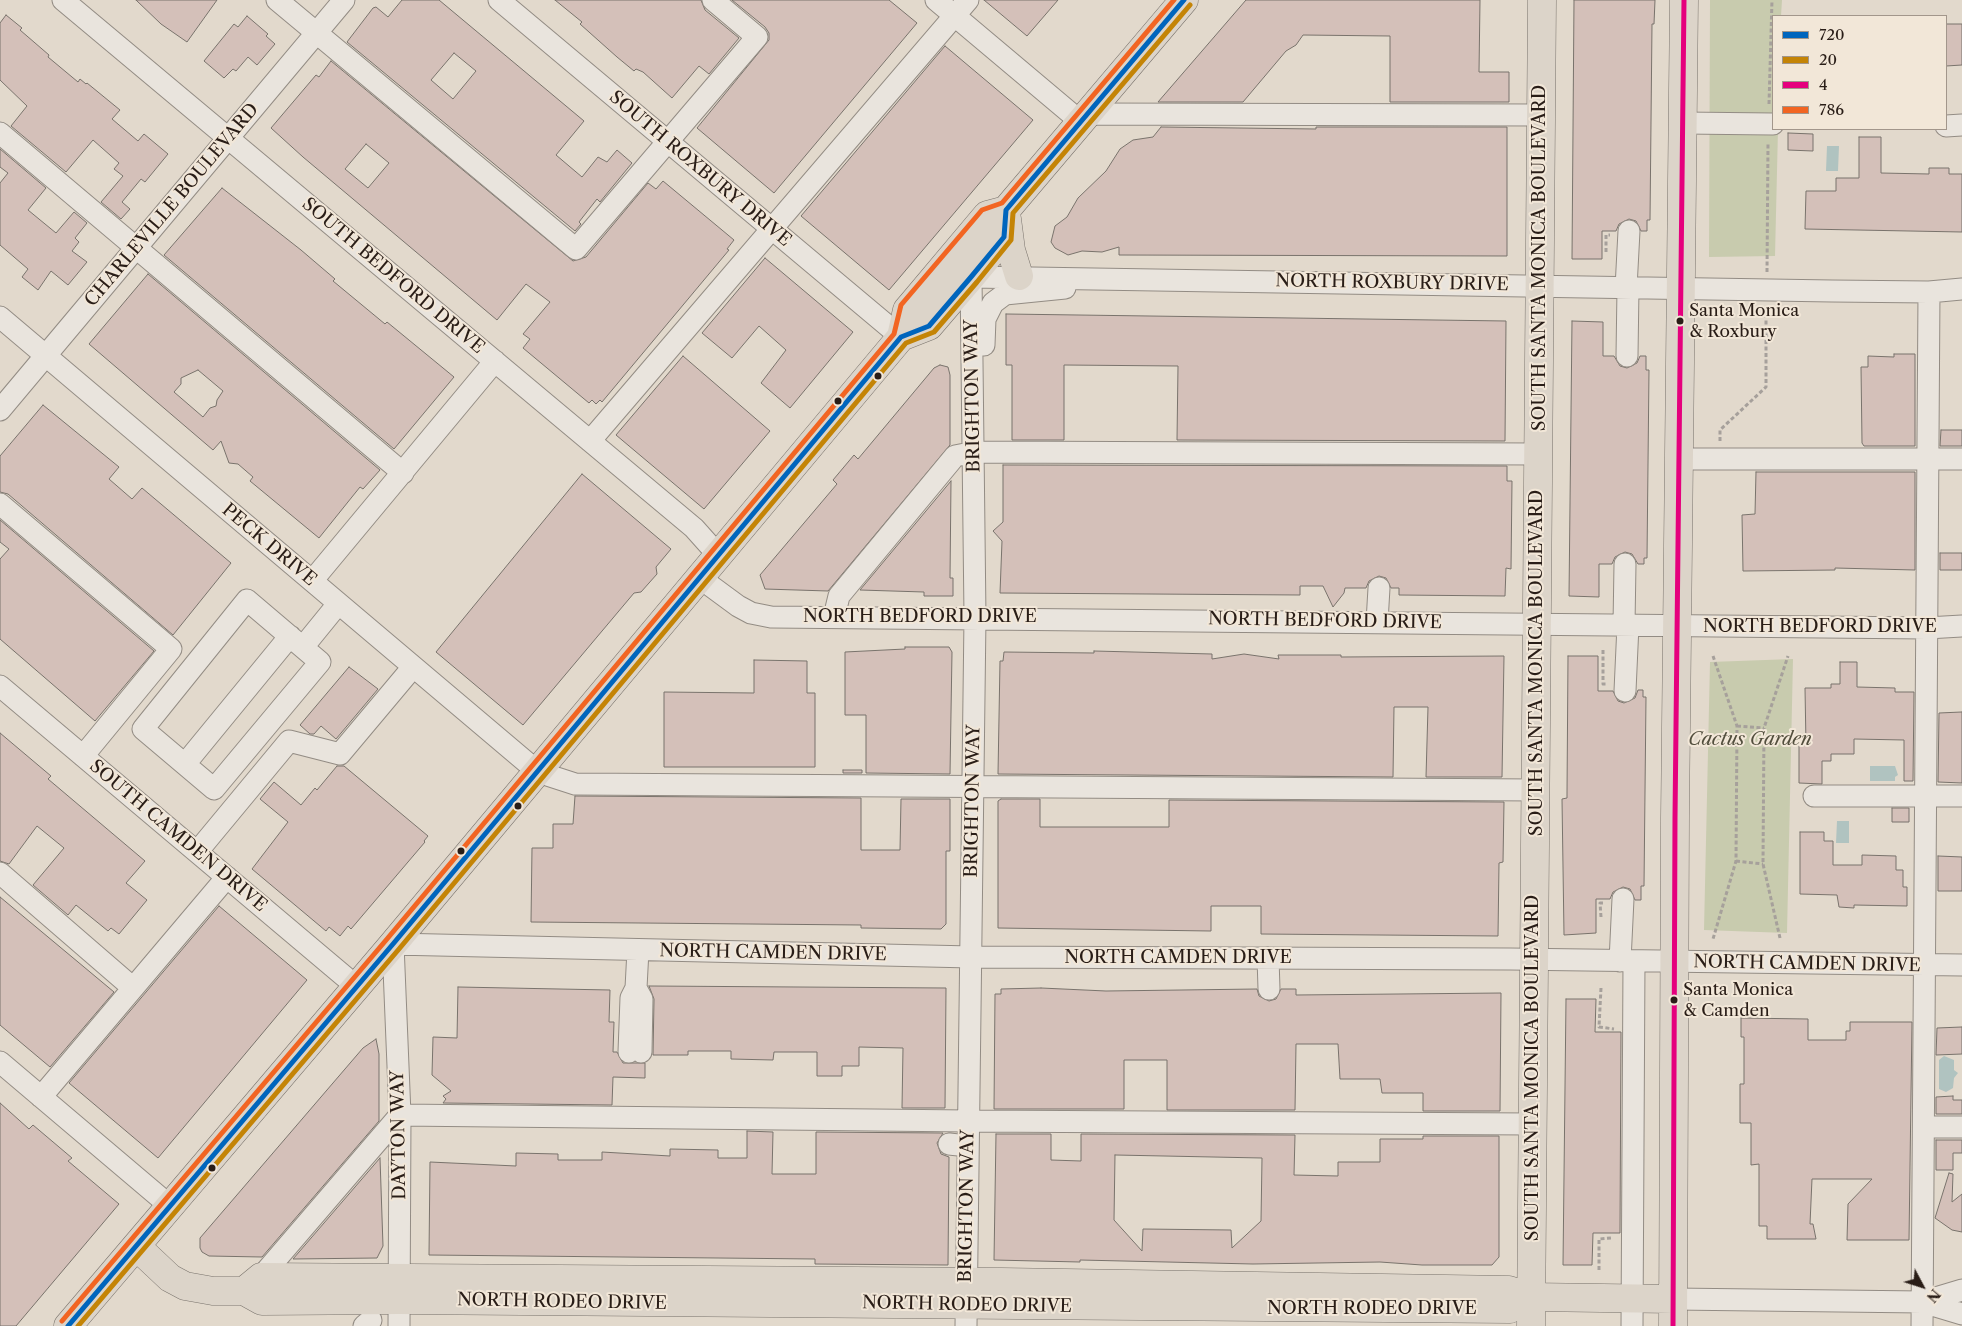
<!DOCTYPE html>
<style>
body{margin:0}
#map{position:relative;width:1962px;height:1326px;overflow:hidden;background:#e2d9cc;font-family:"Libre Caslon Text",serif}
canvas{display:block}
.legend{position:absolute;left:1772px;top:15px;width:175px;height:115px;box-sizing:border-box;background:#f2e7d8;border:1px solid #a2968b;margin:0;padding:6px 9px;list-style:none;font-size:15px;color:#291d17}
.legend li{display:flex;align-items:center;gap:10px;height:25px}
.legend b{width:25px;border:1px solid #a2968b}
.north{position:absolute;left:1897px;top:1261px;width:50px;height:50px;-webkit-text-stroke:4px #f2e7d8;paint-order:stroke;rotate:130deg;font-size:14px;font-weight:700;line-height:20px;text-align:center;color:#291d17}
.north::after{content:'';display:block;margin:auto;width:18px;height:22px;background:#291d17;clip-path:polygon(50% 0,100% 100%,50% 72%,0 100%)}
</style>
<div id="map">
<canvas width="1962" height="1326"></canvas>
<ul class="legend">
<li><b style="height:6px;background:#0065bd"></b>720</li>
<li><b style="height:6px;background:#c48406"></b>20</li>
<li><b style="height:6px;background:#e5007d"></b>4</li>
<li><b style="height:6px;background:#f26522"></b>786</li>
</ul>
<div class="north">N</div>
</div>
<script>
const c = document.querySelector('canvas').getContext('2d');
c.lineJoin = 'round';
function fill(path, color) { c.fillStyle = color; c.fill(path, 'evenodd'); }
const poly = rows => new Path2D(rows.map(r => 'M' + r).join(''));
function trace(path, color, width, dash) { c.strokeStyle = color; c.lineWidth = width; c.lineCap = dash ? 'butt' : 'round'; c.setLineDash(dash || []); c.stroke(path); }
function label(font, color, halo, rows, align = 'center') {
  c.font = font + ' "Libre Caslon Text",serif'; c.lineWidth = 4; c.setLineDash([]); c.textBaseline = 'middle'; c.strokeStyle = halo; c.fillStyle = color; for (const [text, x, y, turn = 0] of rows) {
    c.save(); c.translate(x, y); c.rotate((+turn || 0) * Math.PI / 180); c.textAlign = isNaN(turn) ? turn : align; if (halo) c.strokeText(text, 0, 0); c.fillText(text, 0, 0); c.restore();
  }
}
fill(poly([
 [1710,0,1782,0,1781,16,1773,16,1773,129,1778,129,1775,256,1709,257],
 [1793,659,1787,933,1704,930,1710,662]
]), '#c8cbae');
fill(poly([
 [1827,146,1839,146,1838,171,1826,171],
 [1870,766,1895,766,1898,775,1895,777,1895,781,1870,781],
 [1837,821,1849,821,1849,843,1836,843],
 [1944,1056,1954,1060,1954,1070,1958,1073,1954,1078,1953,1088,1946,1092,1939,1089,1939,1060]
]), '#b0c3c0');
const building = poly([
 [136,0,217,0,187,42,161,24,136,0],
 [402,0,439,0,584,121,556,155,582,177,598,157,607,162,617,150,632,163,600,202,597,199,579,222,581,224,575,231,347,42,373,8,376,7,388,17,402,0],
 [454,53,476,71,453,99,431,80,454,53],
 [555,0,701,0,705,10,739,38,709,74,699,66,672,98,643,72,636,69,634,71,617,57,580,24,582,22,555,0],
 [732,0,889,0,917,23,774,193,697,128,769,40,769,33,765,27,732,0],
 [984,0,1058,0,1027,36,984,0],
 [1246,0,1480,0,1479,72,1509,72,1509,102,1390,102,1390,36,1303,35,1296,45,1286,51,1243,102,1158,102,1246,0],
 [1574,0,1655,0,1654,24,1652,24,1650,220,1647,220,1647,231,1641,231,1636,221,1629,219,1619,224,1616,231,1602,231,1602,259,1572,259,1574,0],
 [6,15,22,28,20,30,49,55,48,57,78,82,80,79,86,84,87,83,120,110,112,119,138,141,144,134,168,154,145,182,141,179,122,202,130,209,121,219,101,202,123,176,114,169,119,163,93,140,66,172,11,126,27,106,0,80,0,23,6,15],
 [247,16,268,34,266,36,275,44,257,65,248,57,236,71,233,69,224,78,204,61,234,24,238,27,247,16],
 [1946,24,1962,24,1962,65,1946,66,1946,24],
 [945,46,1033,120,889,290,801,216,945,46],
 [331,61,573,261,586,257,648,183,656,189,663,181,734,240,727,249,729,250,602,402,600,400,596,404,592,400,589,403,523,348,530,339,523,334,550,302,526,284,497,320,303,157,271,128,316,75,319,77,331,61],
 [366,144,389,163,368,188,345,169,366,144],
 [1161,127,1316,129,1316,127,1507,127,1507,256,1119,255,1119,247,1102,252,1082,251,1068,255,1055,248,1051,242,1055,226,1067,217,1078,198,1106,171,1120,149,1133,140,1153,137,1161,127],
 [1788,133,1813,134,1813,151,1788,150,1788,133],
 [1859,137,1881,137,1881,173,1929,174,1929,168,1949,168,1949,174,1962,174,1962,232,1805,229,1806,191,1836,191,1836,178,1859,178,1859,137],
 [0,149,46,188,28,210,56,233,74,212,87,223,75,238,79,242,72,251,87,262,68,285,51,271,38,290,22,277,28,269,0,245,0,183,8,173,0,167,0,149],
 [222,188,301,250,335,279,333,281,385,324,387,322,454,377,394,449,164,255,222,188],
 [765,258,853,332,790,408,761,383,786,350,759,326,732,358,702,333,765,258],
 [148,274,380,470,363,489,360,487,319,538,250,481,253,477,238,464,229,463,221,441,213,450,89,344,148,274],
 [198,370,223,391,217,400,216,406,210,408,203,417,174,392,181,384,181,378,198,370],
 [1006,314,1506,321,1505,441,1177,440,1178,366,1064,365,1064,440,1012,440,1012,365,1006,365,1006,314],
 [1572,321,1603,322,1603,356,1614,356,1620,366,1627,368,1637,363,1640,356,1646,356,1646,370,1649,370,1647,558,1644,558,1644,564,1638,564,1632,554,1625,552,1615,557,1612,564,1599,564,1599,597,1569,596,1572,321],
 [1894,354,1915,354,1915,446,1864,446,1862,443,1861,367,1868,367,1868,356,1894,357,1894,354],
 [683,356,770,431,704,509,616,435,683,356],
 [940,365,948,367,950,375,950,445,828,591,765,589,760,575,837,484,833,480,854,455,858,459,934,368,940,365],
 [43,405,119,467,109,479,132,499,142,488,231,563,173,635,8,494,0,492,0,456,43,405],
 [1941,430,1962,430,1962,446,1940,446,1941,430],
 [1003,465,1507,466,1507,481,1512,481,1511,569,1506,568,1505,596,1399,595,1399,588,1391,588,1386,578,1379,576,1369,581,1366,588,1345,588,1344,593,1333,607,1323,586,1300,586,1300,595,1000,593,1002,541,993,531,1003,522,1003,465],
 [1756,472,1915,472,1915,570,1835,568,1835,570,1743,571,1742,515,1755,514,1756,472],
 [582,474,671,549,656,567,657,574,641,592,634,593,523,725,436,652,582,474],
 [951,481,950,578,953,578,953,596,924,596,924,592,860,590,951,481],
 [0,520,154,651,95,721,0,639,0,559,9,549,0,542,0,520],
 [1940,553,1962,553,1962,570,1940,570,1940,553],
 [905,647,949,647,952,652,950,774,866,773,866,715,845,715,845,652,905,649,905,647],
 [1094,651,1212,654,1212,659,1244,654,1279,659,1278,655,1341,655,1341,657,1504,656,1502,777,1426,777,1428,707,1394,707,1393,777,998,774,1000,661,1003,661,1004,652,1094,653,1094,651],
 [1568,656,1598,656,1598,691,1613,691,1618,701,1624,703,1635,698,1638,690,1643,690,1643,697,1646,697,1644,886,1641,886,1641,900,1635,900,1630,889,1623,887,1613,892,1610,899,1596,899,1596,933,1564,935,1562,799,1567,798,1567,794,1568,656],
 [754,660,807,661,807,693,815,693,815,767,664,767,664,692,754,693,754,660],
 [1840,662,1857,662,1857,687,1895,688,1895,692,1914,692,1913,781,1904,781,1904,740,1854,739,1854,754,1831,754,1831,761,1822,761,1822,784,1799,783,1799,745,1806,745,1805,688,1831,688,1831,684,1840,684,1840,662],
 [349,667,378,689,336,739,321,726,314,734,310,734,300,725,349,667],
 [1962,712,1962,783,1938,782,1939,713,1962,712],
 [0,733,51,776,48,779,145,861,126,883,147,900,119,934,111,928,108,931,76,905,68,915,33,885,64,848,37,826,9,864,0,861,0,733],
 [337,766,344,766,428,836,424,841,425,842,351,929,348,926,340,936,329,927,326,931,252,869,288,822,260,799,274,782,301,805,315,788,317,790,337,766],
 [843,770,862,770,862,773,843,773,843,770],
 [575,796,861,798,861,850,900,850,901,799,950,799,950,851,946,851,946,924,941,929,861,928,861,925,531,922,532,848,553,848,553,824,573,824,575,796],
 [1001,799,1040,799,1040,827,1169,827,1169,800,1504,802,1503,862,1499,863,1498,936,1261,934,1261,906,1211,906,1211,931,998,928,998,801,1001,799],
 [1892,808,1909,808,1909,822,1892,822,1892,808],
 [1800,832,1824,832,1824,841,1833,841,1833,865,1862,865,1862,855,1896,856,1896,870,1903,870,1903,887,1907,887,1907,906,1854,905,1854,908,1839,907,1837,895,1800,894,1800,832],
 [1938,856,1962,857,1962,891,1938,891,1938,856],
 [0,897,114,992,50,1067,0,1025,0,897],
 [219,906,307,980,158,1158,69,1083,219,906],
 [649,986,946,988,945,1108,902,1108,903,1048,859,1047,859,1066,842,1066,842,1076,817,1076,817,1052,774,1052,773,1060,731,1059,731,1051,688,1051,688,1055,653,1055,654,999,649,986],
 [458,987,610,990,609,1022,614,1022,613,1052,617,1052,623,1063,645,1063,645,1078,613,1077,612,1105,443,1103,446,1099,443,1096,451,1091,432,1075,433,1037,457,1038,458,987],
 [1041,988,1106,991,1257,989,1259,996,1269,1001,1276,999,1281,989,1296,989,1296,995,1501,993,1500,1111,1423,1111,1423,1093,1382,1093,1380,1079,1340,1079,1338,1044,1296,1044,1295,1110,1167,1110,1167,1060,1124,1060,1124,1109,994,1109,995,994,1001,994,1001,989,1041,988],
 [1566,999,1596,999,1595,1032,1621,1032,1620,1233,1593,1233,1592,1265,1563,1265,1566,999],
 [1741,1018,1808,1019,1808,1040,1846,1040,1846,1031,1850,1031,1850,1022,1912,1022,1909,1240,1847,1240,1848,1204,1872,1179,1812,1179,1810,1224,1813,1224,1816,1239,1767,1239,1767,1226,1759,1226,1759,1164,1751,1165,1751,1123,1740,1123,1740,1084,1744,1084,1744,1037,1741,1037,1741,1018],
 [1962,1027,1962,1054,1936,1055,1937,1028,1962,1027],
 [376,1039,379,1054,379,1121,262,1257,209,1256,202,1252,200,1248,200,1238,363,1048,376,1039],
 [1953,1096,1953,1100,1962,1100,1962,1114,1936,1114,1936,1097,1953,1096],
 [0,1103,29,1129,33,1125,72,1158,68,1161,119,1204,16,1326,0,1326,0,1103],
 [747,1131,773,1132,772,1174,816,1174,816,1132,943,1133,937,1143,941,1154,949,1157,948,1265,815,1264,815,1259,429,1255,430,1162,516,1166,516,1153,558,1154,558,1160,602,1160,602,1152,670,1156,670,1149,718,1150,718,1158,747,1158,747,1131],
 [996,1134,1051,1134,1051,1160,1081,1161,1081,1134,1295,1135,1294,1175,1338,1176,1338,1162,1380,1162,1380,1139,1423,1139,1423,1136,1499,1136,1499,1257,1492,1265,1422,1265,1380,1262,1253,1264,1080,1260,1080,1262,994,1260,996,1134],
 [1115,1155,1262,1158,1261,1221,1232,1248,1231,1230,1143,1229,1142,1251,1114,1220,1115,1155],
 [1936,1140,1962,1140,1962,1153,1953,1153,1953,1170,1936,1170,1936,1140],
 [380,1158,383,1246,377,1258,293,1259,380,1158],
 [1949,1173,1953,1174,1952,1202,1962,1194,1962,1232,1952,1230,1935,1218,1949,1173]
]);
fill(building, '#d4c0b9');
trace(building, '#79736c', 1);
const minor = poly([
 [63,0,694,528,719,556],
 [277,0,576,249,757,37,713,0],
 [499,0,901,337],
 [936,0,1081,122],
 [1088,114,1541,115],
 [1683,123,1773,124],
 [1946,126,1962,125],
 [0,133,403,473],
 [1626,288,1629,231],
 [0,317,538,772,575,784,1536,790],
 [984,345,985,319,993,303,1005,294,1065,288],
 [1627,356,1628,288],
 [0,410,344,0],
 [590,441,968,0],
 [1679,459,1962,459],
 [0,504,171,649,83,756],
 [700,578,738,606,751,613,771,617,1927,628,1962,626],
 [312,581,495,361],
 [247,600,320,662,214,789,143,729,247,600],
 [834,617,839,596,955,456,975,452,1538,454],
 [1377,622,1379,588],
 [1624,625,1625,564],
 [303,647,338,604],
 [0,686,357,987],
 [1625,691,1628,625],
 [185,764,290,636],
 [1814,796,1962,796],
 [197,852,289,741,340,754,413,667],
 [0,873,133,988],
 [1268,958,1269,989],
 [1620,961,1623,899],
 [636,988,638,950],
 [629,1052,631,998,636,988,642,999,641,1052],
 [0,1062,170,1206],
 [41,1097,227,877],
 [1924,1127,1962,1127],
 [949,1144,968,1146],
 [261,1277,400,1115,969,1121,1533,1124],
 [1673,1299,1922,1302,1962,1314],
 [1922,1302,1962,1290],
 [364,1326,371,1320],
 [399,1326,400,1115,393,944,972,957,1510,959,1962,965],
 [966,1326,975,617,971,277,1832,291,1929,292,1962,289],
 [1632,1326,1634,962],
 [1922,1326,1929,292]
]);
const major = poly([
 [1007,219,1011,250,1019,276],
 [901,337,929,326,971,277,1004,237,1006,210],
 [136,1246,170,1278,185,1286,213,1291,244,1291,262,1301,399,1300,1510,1309,1531,1297],
 [244,1291,261,1277,1002,1282,1509,1290,1531,1297,1673,1299],
 [68,1326,393,944,901,337,907,310,913,303,987,215,1006,210,1184,0],
 [1531,1326,1542,0],
 [1673,1326,1675,817,1684,0]
]);
trace(minor, '#938c84', 23);
trace(major, '#79736c', 29);
trace(poly([
 [1769,104,1772,0],
 [1606,252,1606,235,1610,235],
 [1767,272,1768,143],
 [1720,441,1720,430,1766,387,1766,308],
 [1603,650,1603,684,1606,684],
 [1713,656,1737,726,1736,861,1713,939],
 [1737,726,1764,728],
 [1736,861,1763,864],
 [1601,917,1600,903,1605,903],
 [1780,938,1763,864,1764,728,1788,656],
 [1601,988,1599,1027,1614,1029],
 [1599,1270,1599,1239,1611,1238]
]), '#a6a09b', 3, [4, 2.5]);
trace(minor, '#e9e4dd', 21);
trace(major, '#dcd4c9', 28);
trace(poly([
 [68,1326,393,944,901,337,929,326,971,277,1004,237,1006,210,1184,0]
]), '#0065bd', 5);
trace(poly([
 [78,1326,399,949,906,343,934,332,977,282,1011,240,1013,213,1190,5]
]), '#c48406', 5);
trace(poly([
 [1673,1326,1675,817,1684,0]
]), '#e5007d', 5);
trace(poly([
 [62,1321,387,939,894,334,901,305,982,210,1002,203,1174,0]
]), '#f26522', 5);
for (const [x, y, r, color] of [
 [1680,321,4.5,"#291d17"],
 [878,376,4.5,"#291d17"],
 [838,401,4.5,"#291d17"],
 [518,806,4.5,"#291d17"],
 [461,851,4.5,"#291d17"],
 [1674,1000,4.5,"#291d17"],
 [212,1168,4.5,"#291d17"]
]) { const dot = new Path2D(); dot.arc(x, y, r, 0, 2 * Math.PI); c.fillStyle = color; c.fill(dot); trace(dot, '#f2e7d8', 2); }
label('17px', '#291d17', '#f2e7d8', [
 ["Santa Monica",1689,311],
 ["& Roxbury",1689,332],
 ["Santa Monica",1683,990],
 ["& Camden",1683,1011]
], 'left');
label('18px', '#291d17', '#f2e7d8', [
 ["SOUTH ROXBURY DRIVE",700,169,40],
 ["CHARLEVILLE BOULEVARD",172,205,-50],
 ["SOUTH SANTA MONICA BOULEVARD",1540,258,-90],
 ["SOUTH BEDFORD DRIVE",393,276,40],
 ["NORTH ROXBURY DRIVE",1392,283,1],
 ["BRIGHTON WAY",973,396,-91],
 ["PECK DRIVE",269,545,40],
 ["NORTH BEDFORD DRIVE",920,617],
 ["NORTH BEDFORD DRIVE",1325,621,1],
 ["NORTH BEDFORD DRIVE",1820,627],
 ["SOUTH SANTA MONICA BOULEVARD",1537,663,-90],
 ["BRIGHTON WAY",973,801,-89],
 ["SOUTH CAMDEN DRIVE",178,836,40],
 ["NORTH CAMDEN DRIVE",773,953,1],
 ["NORTH CAMDEN DRIVE",1178,958],
 ["NORTH CAMDEN DRIVE",1807,964,1],
 ["SOUTH SANTA MONICA BOULEVARD",1533,1068,-90],
 ["DAYTON WAY",399,1135,-91],
 ["BRIGHTON WAY",967,1206,-89],
 ["NORTH RODEO DRIVE",562,1302,1],
 ["NORTH RODEO DRIVE",967,1305,1],
 ["NORTH RODEO DRIVE",1372,1309]
]);
label('italic 18px', '#524e3d', '#f2e7d8', [
 ["Cactus Garden",1750,740]
]);
</script>
